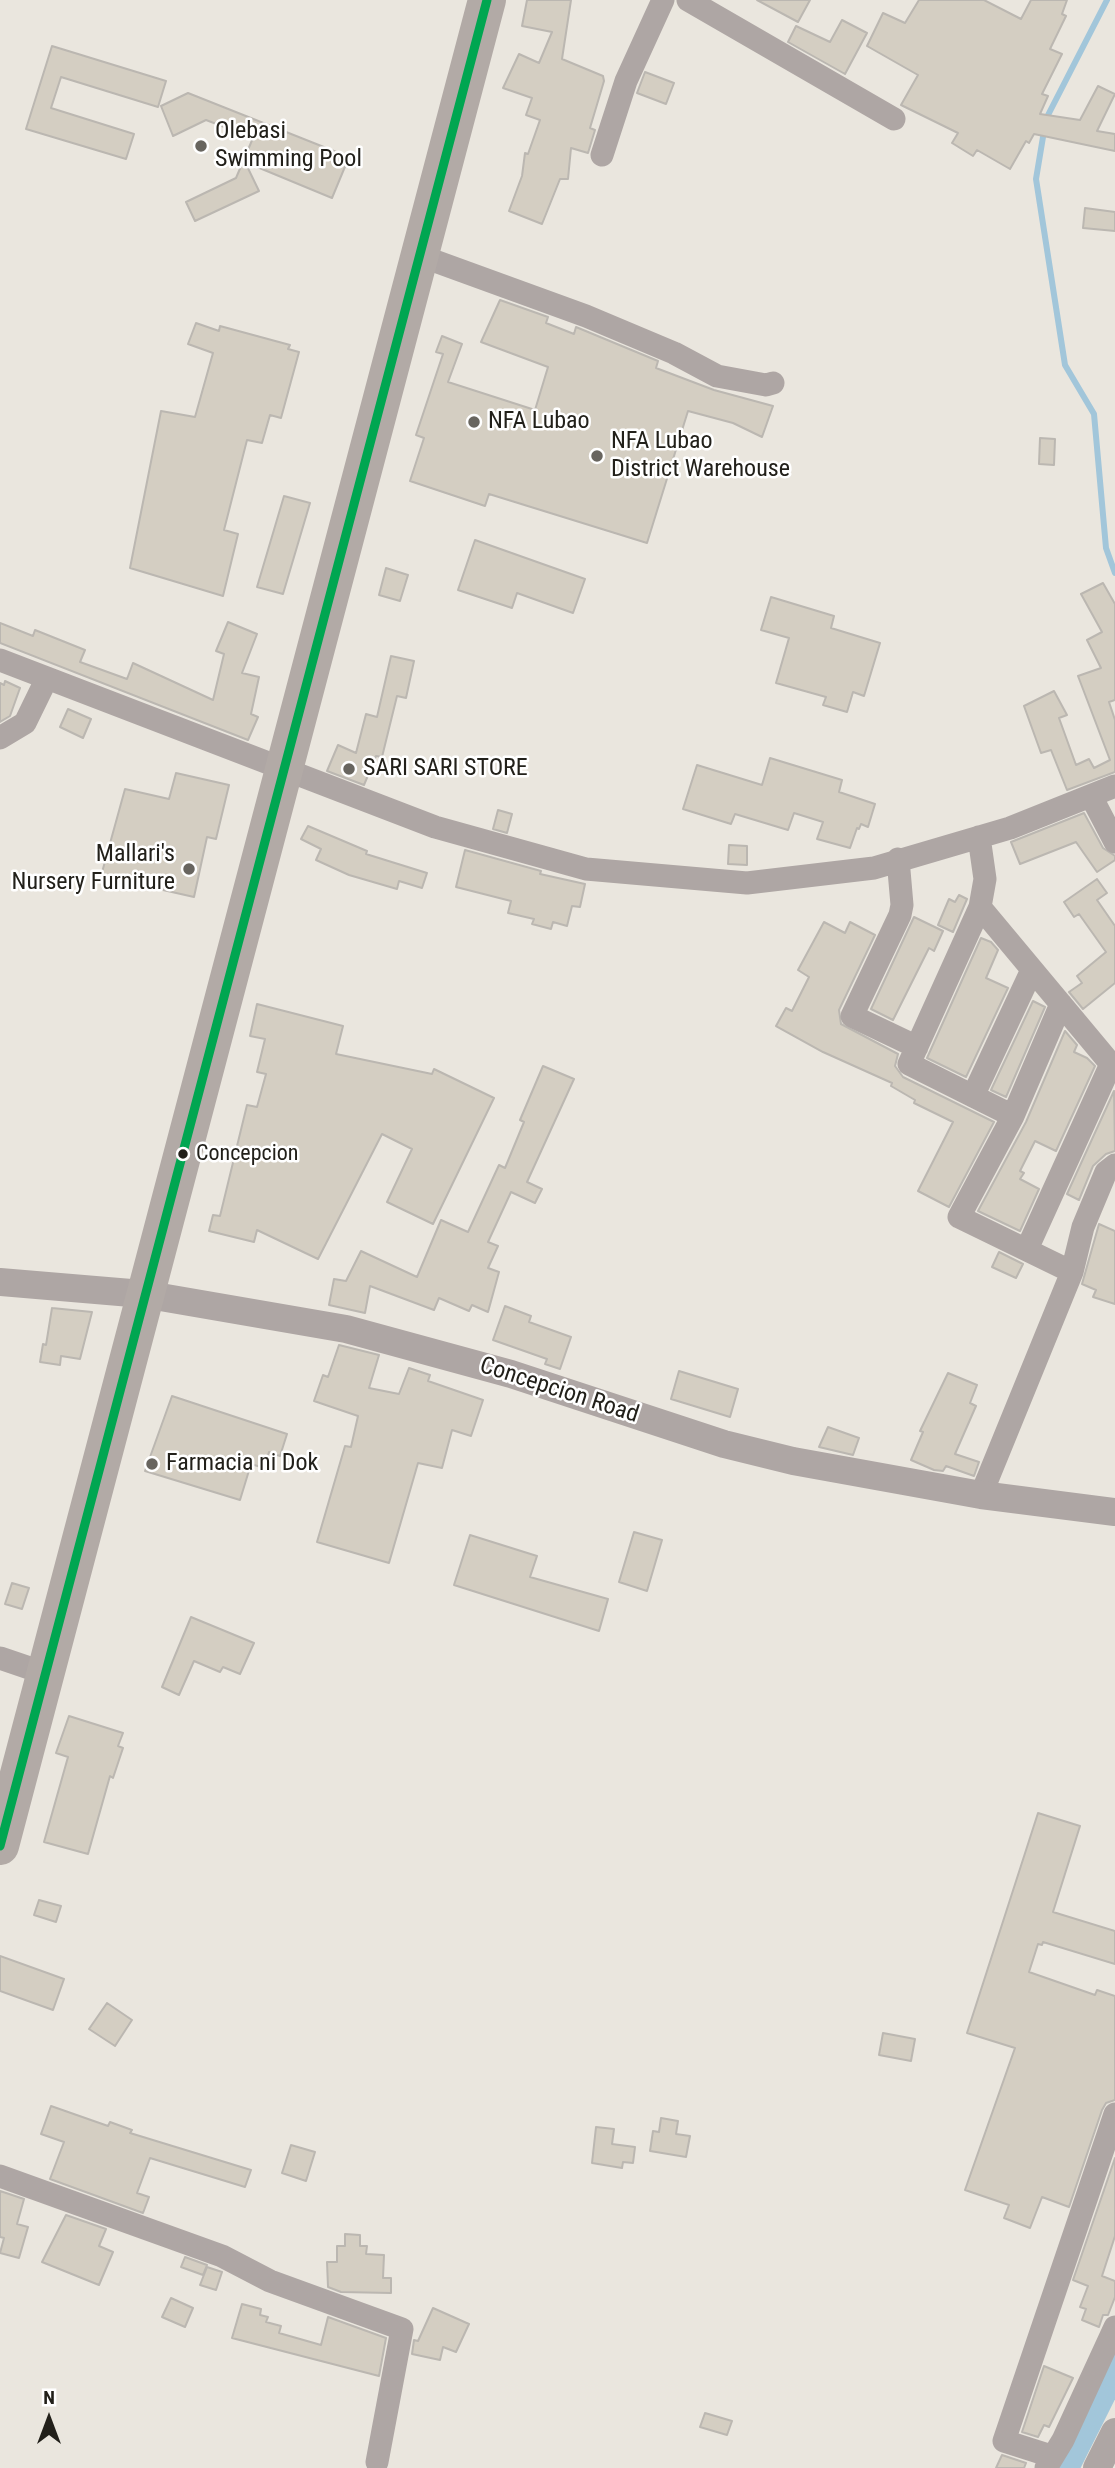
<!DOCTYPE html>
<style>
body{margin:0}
#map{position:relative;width:1115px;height:2468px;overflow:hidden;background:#eae6de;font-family:"Roboto Condensed",sans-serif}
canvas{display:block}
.north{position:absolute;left:14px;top:2384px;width:70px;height:70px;-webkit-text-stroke:5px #fff;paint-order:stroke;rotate:0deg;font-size:19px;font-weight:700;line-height:28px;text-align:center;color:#22201a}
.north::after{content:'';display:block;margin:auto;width:24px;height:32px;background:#22201a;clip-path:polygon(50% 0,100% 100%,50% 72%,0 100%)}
</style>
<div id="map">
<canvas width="1115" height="2468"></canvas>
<div class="north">N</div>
</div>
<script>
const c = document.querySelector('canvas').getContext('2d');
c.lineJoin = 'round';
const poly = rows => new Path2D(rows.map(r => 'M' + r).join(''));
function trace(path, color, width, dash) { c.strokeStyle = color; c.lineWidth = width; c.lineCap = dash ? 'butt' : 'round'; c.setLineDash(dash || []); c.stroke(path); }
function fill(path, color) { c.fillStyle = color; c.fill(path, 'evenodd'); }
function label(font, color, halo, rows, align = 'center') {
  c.font = font + ' "Roboto Condensed",sans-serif'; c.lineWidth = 5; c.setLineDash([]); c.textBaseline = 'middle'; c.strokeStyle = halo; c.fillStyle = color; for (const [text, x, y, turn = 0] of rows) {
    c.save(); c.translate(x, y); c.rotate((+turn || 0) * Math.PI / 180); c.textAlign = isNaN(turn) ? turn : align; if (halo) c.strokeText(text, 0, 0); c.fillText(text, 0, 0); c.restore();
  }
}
trace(poly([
 [1107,0,1046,119,1036,179,1065,365,1094,414,1106,548,1115,573]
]), '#a2c6da', 6);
trace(poly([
 [1061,2468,1115,2360]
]), '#a2c6da', 35);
const building = poly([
 [527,0,571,0,562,59,603,76,604,81,590,128,595,130,588,153,571,148,568,179,560,179,542,224,509,211,522,176,525,153,528,154,540,120,526,115,532,98,503,88,519,54,539,63,552,32,522,26,527,0],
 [757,0,810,0,798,22,757,0],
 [919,0,984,0,1021,19,1031,0,1067,0,1062,14,1066,16,1050,49,1062,54,1042,94,1048,96,1040,114,1080,120,1098,86,1115,94,1097,131,1115,134,1115,151,1034,134,1029,143,1026,141,1010,169,977,150,973,156,952,143,958,133,901,105,918,75,867,46,883,13,905,23,919,0],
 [842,20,867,33,845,74,788,42,796,26,830,42,842,20],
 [52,46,166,81,158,107,61,77,51,108,134,134,126,159,26,129,52,46],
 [645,72,674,83,666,104,637,93,645,72],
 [188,93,349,157,332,198,245,162,259,191,195,221,186,202,236,178,253,138,206,120,173,136,161,106,188,93],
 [1085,208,1115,212,1115,231,1083,228,1085,208],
 [500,300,548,317,546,323,574,334,576,327,658,361,656,368,714,390,773,406,762,437,733,423,688,411,647,543,489,494,485,506,410,481,424,438,416,435,443,354,436,352,442,336,462,344,448,382,535,410,548,367,481,342,500,300],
 [196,323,219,331,220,326,290,345,288,349,299,352,281,418,270,415,262,443,247,440,224,530,238,534,223,596,130,568,161,411,195,417,213,353,188,344,196,323],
 [1040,438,1055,439,1054,465,1039,464,1040,438],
 [284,496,310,503,283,594,257,587,284,496],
 [475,540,585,579,573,613,517,593,512,608,458,590,475,540],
 [386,568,408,575,400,601,379,595,386,568],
 [1103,583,1115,604,1115,700,1109,702,1115,720,1115,772,1067,790,1051,750,1041,753,1024,706,1054,691,1067,715,1059,718,1076,765,1089,759,1094,768,1110,760,1078,676,1101,668,1087,640,1102,632,1081,594,1103,583],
 [771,597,834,616,831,628,880,643,864,696,853,692,847,712,823,705,826,697,776,683,789,638,761,630,771,597],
 [228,622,257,634,242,673,259,677,251,714,258,717,248,740,0,643,0,623,33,636,35,630,85,650,80,662,127,679,133,663,213,700,224,654,216,651,228,622],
 [391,656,414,661,406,698,397,696,382,757,376,756,364,785,327,771,338,745,356,753,366,714,377,717,391,656],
 [5,681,20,688,10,716,0,722,0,683,4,685,5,681],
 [68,709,91,719,83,738,60,727,68,709],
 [770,758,842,780,839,792,875,804,868,827,861,824,859,829,857,828,850,848,817,839,823,822,794,813,788,830,735,814,731,824,683,809,697,765,762,785,770,758],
 [176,773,229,785,216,839,207,837,194,897,101,876,125,789,169,799,176,773],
 [498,810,512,814,507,833,493,829,498,810],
 [1084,813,1103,848,1115,856,1115,860,1097,872,1076,842,1020,864,1011,842,1084,813],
 [308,826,367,851,366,854,427,873,422,888,399,881,397,889,349,875,316,860,321,849,301,839,308,826],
 [729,845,747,846,747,865,728,864,729,845],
 [465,850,541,871,540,874,585,884,580,907,572,906,567,926,553,922,551,929,532,924,534,919,508,913,511,901,456,887,465,850],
 [1097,879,1107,893,1097,900,1115,926,1115,983,1083,1009,1069,992,1082,983,1077,976,1106,952,1079,914,1074,917,1064,902,1097,879],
 [959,895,967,899,953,932,938,925,949,899,955,902,959,895],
 [914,917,943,931,934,951,929,948,893,1020,871,1009,914,917],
 [824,922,845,933,850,922,875,935,839,1010,841,1024,898,1054,895,1066,903,1077,994,1122,949,1207,918,1191,953,1122,914,1103,915,1100,891,1086,892,1083,823,1052,776,1026,786,1008,792,1011,809,977,798,970,824,922],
 [981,938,991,942,998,950,986,978,1008,988,966,1077,927,1058,981,938],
 [1033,1001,1045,1007,1006,1097,991,1090,1033,1001],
 [257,1004,343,1026,336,1054,432,1074,434,1069,494,1098,433,1224,387,1202,412,1149,382,1134,318,1259,257,1230,254,1242,209,1231,213,1215,220,1216,247,1105,257,1107,266,1074,257,1072,265,1039,250,1036,257,1004],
 [1065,1031,1077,1045,1074,1052,1087,1058,1095,1066,1056,1151,1035,1141,1020,1171,1024,1173,1020,1179,1039,1189,1020,1231,978,1211,1026,1122,1065,1031],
 [543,1066,574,1079,527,1182,542,1189,535,1203,511,1192,488,1242,498,1246,488,1268,499,1272,488,1312,472,1305,469,1311,439,1298,434,1310,370,1286,365,1313,329,1305,334,1279,346,1281,361,1251,417,1277,441,1220,468,1232,499,1165,505,1168,524,1122,520,1120,543,1066],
 [1114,1091,1115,1151,1106,1154,1093,1166,1079,1200,1067,1194,1114,1091],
 [1099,1224,1115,1231,1115,1304,1093,1297,1096,1290,1082,1284,1099,1224],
 [999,1252,1023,1264,1016,1278,992,1267,999,1252],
 [505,1306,531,1316,529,1322,571,1337,560,1369,545,1364,547,1359,493,1340,505,1306],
 [52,1308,92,1312,80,1359,61,1356,60,1365,40,1362,43,1344,46,1345,52,1308],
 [339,1345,379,1355,369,1388,399,1394,409,1368,430,1375,428,1381,483,1400,471,1436,452,1430,442,1468,418,1463,389,1563,317,1542,345,1446,351,1447,358,1416,314,1401,323,1375,328,1377,339,1345],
 [679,1371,738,1389,730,1417,671,1399,679,1371],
 [948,1373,977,1385,970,1403,976,1406,955,1454,979,1462,974,1476,946,1466,943,1471,934,1470,911,1460,923,1432,920,1431,948,1373],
 [172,1396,287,1434,280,1456,269,1452,264,1468,251,1464,240,1500,145,1471,172,1396],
 [828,1427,859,1438,853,1455,819,1447,828,1427],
 [634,1532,662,1540,647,1591,619,1582,634,1532],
 [470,1535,537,1556,530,1577,608,1599,599,1631,454,1585,470,1535],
 [12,1583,29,1588,22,1609,5,1604,12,1583],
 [191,1617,254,1643,240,1674,223,1667,220,1672,194,1661,179,1695,162,1687,191,1617],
 [69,1716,123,1733,118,1746,123,1748,113,1778,110,1776,88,1854,44,1842,68,1757,56,1753,69,1716],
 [1038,1813,1080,1826,1053,1912,1115,1931,1115,1964,1043,1942,1042,1945,1038,1944,1029,1972,1095,1995,1097,1990,1115,1996,1115,2100,1106,2103,1102,2110,1069,2207,1042,2197,1030,2228,1004,2218,1009,2205,965,2190,1015,2048,967,2033,1038,1813],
 [39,1900,61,1906,56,1922,34,1915,39,1900],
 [0,1956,64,1979,53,2010,0,1991,0,1956],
 [107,2003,132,2020,115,2046,89,2029,107,2003],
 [883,2033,915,2039,911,2061,879,2055,883,2033],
 [51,2106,108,2126,110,2122,132,2130,130,2133,251,2170,245,2187,150,2158,137,2193,149,2197,143,2213,50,2179,64,2142,41,2134,51,2106],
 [661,2118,678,2121,676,2134,690,2136,686,2157,650,2151,653,2131,659,2132,661,2118],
 [596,2127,614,2129,612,2144,635,2147,633,2163,623,2162,622,2168,592,2163,596,2127],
 [291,2145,315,2152,306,2181,282,2173,291,2145],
 [1115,2158,1115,2236,1102,2276,1115,2281,1115,2297,1108,2315,1103,2315,1099,2327,1082,2320,1086,2309,1080,2307,1088,2286,1073,2280,1115,2158],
 [0,2191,24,2199,17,2224,28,2227,19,2258,0,2253,4,2238,0,2237,0,2191],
 [66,2215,106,2229,99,2246,113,2252,99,2285,42,2262,66,2215],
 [345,2234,360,2235,360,2246,367,2246,366,2254,384,2255,383,2278,391,2278,391,2293,341,2292,328,2287,327,2262,337,2262,337,2246,345,2246,345,2234],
 [185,2257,207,2265,203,2275,181,2267,185,2257],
 [207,2267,222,2272,216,2290,200,2285,207,2267],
 [171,2298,193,2308,185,2327,162,2317,171,2298],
 [242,2304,261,2309,260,2315,268,2317,266,2322,281,2326,279,2333,321,2345,328,2317,386,2338,379,2376,232,2338,242,2304],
 [433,2308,469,2324,456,2352,443,2347,440,2360,412,2354,414,2340,418,2341,433,2308],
 [1044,2366,1073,2378,1049,2427,1044,2425,1038,2437,1022,2432,1044,2366],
 [705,2413,732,2421,727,2435,700,2427,705,2413],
 [1002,2455,1026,2463,1024,2468,996,2468,1002,2455]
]);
fill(building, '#d4cec2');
trace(building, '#bbb7b1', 2);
trace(poly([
 [688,0,894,119],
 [602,155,626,81,663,0],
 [421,256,586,316,674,353,717,376,766,385,773,383],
 [0,660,435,827,586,869,747,883,874,868,1010,828,1115,786],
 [0,738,25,723,47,678],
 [1092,798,1115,842],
 [979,837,985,879,980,907,909,1064,1013,1116],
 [898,859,902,905,900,915,852,1016,917,1047],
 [980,907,1115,1069],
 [1061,1004,1013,1116,959,1217,1072,1272],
 [973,1096,1032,970],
 [1027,1249,1111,1064],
 [981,1495,1072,1272,1083,1227,1106,1172,1115,1165],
 [0,1658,47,1674],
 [0,2176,222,2256,270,2281,402,2329,377,2462],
 [1051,2456,1004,2441,1115,2114],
 [1046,2468,1063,2440,1115,2327]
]), '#aea6a4', 23);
trace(poly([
 [0,1282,143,1294,346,1329,511,1374,724,1444,793,1461,981,1495,1115,1512],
 [1097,2468,1115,2432]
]), '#aea6a4', 28);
trace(poly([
 [0,1846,487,0]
]), '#b2aaa6', 38);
trace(poly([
 [0,1846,487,0]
]), '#00a651', 9);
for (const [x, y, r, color] of [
 [201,146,7,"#68655f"],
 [474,422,7,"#68655f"],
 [597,456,7,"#68655f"],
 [349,769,7,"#68655f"],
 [189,869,7,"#68655f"],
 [183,1154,6,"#22201a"],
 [152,1464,7,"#68655f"]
]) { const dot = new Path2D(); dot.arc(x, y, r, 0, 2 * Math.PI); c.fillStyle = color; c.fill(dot); trace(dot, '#fff', 2.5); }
label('22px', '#22201a', '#fff', [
 ["Concepcion",196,1154]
], 'left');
label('24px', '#22201a', '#fff', [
 ["Olebasi",215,132],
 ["Swimming Pool",215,160],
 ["NFA Lubao",488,422],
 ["NFA Lubao",611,442],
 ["District Warehouse",611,470],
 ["SARI SARI STORE",363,769],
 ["Mallari's",175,855,"right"],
 ["Nursery Furniture",175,883,"right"],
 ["Farmacia ni Dok",166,1464]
], 'left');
label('24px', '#22201a', '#fff', [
 ["Concepcion Road",559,1391,18]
]);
</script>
